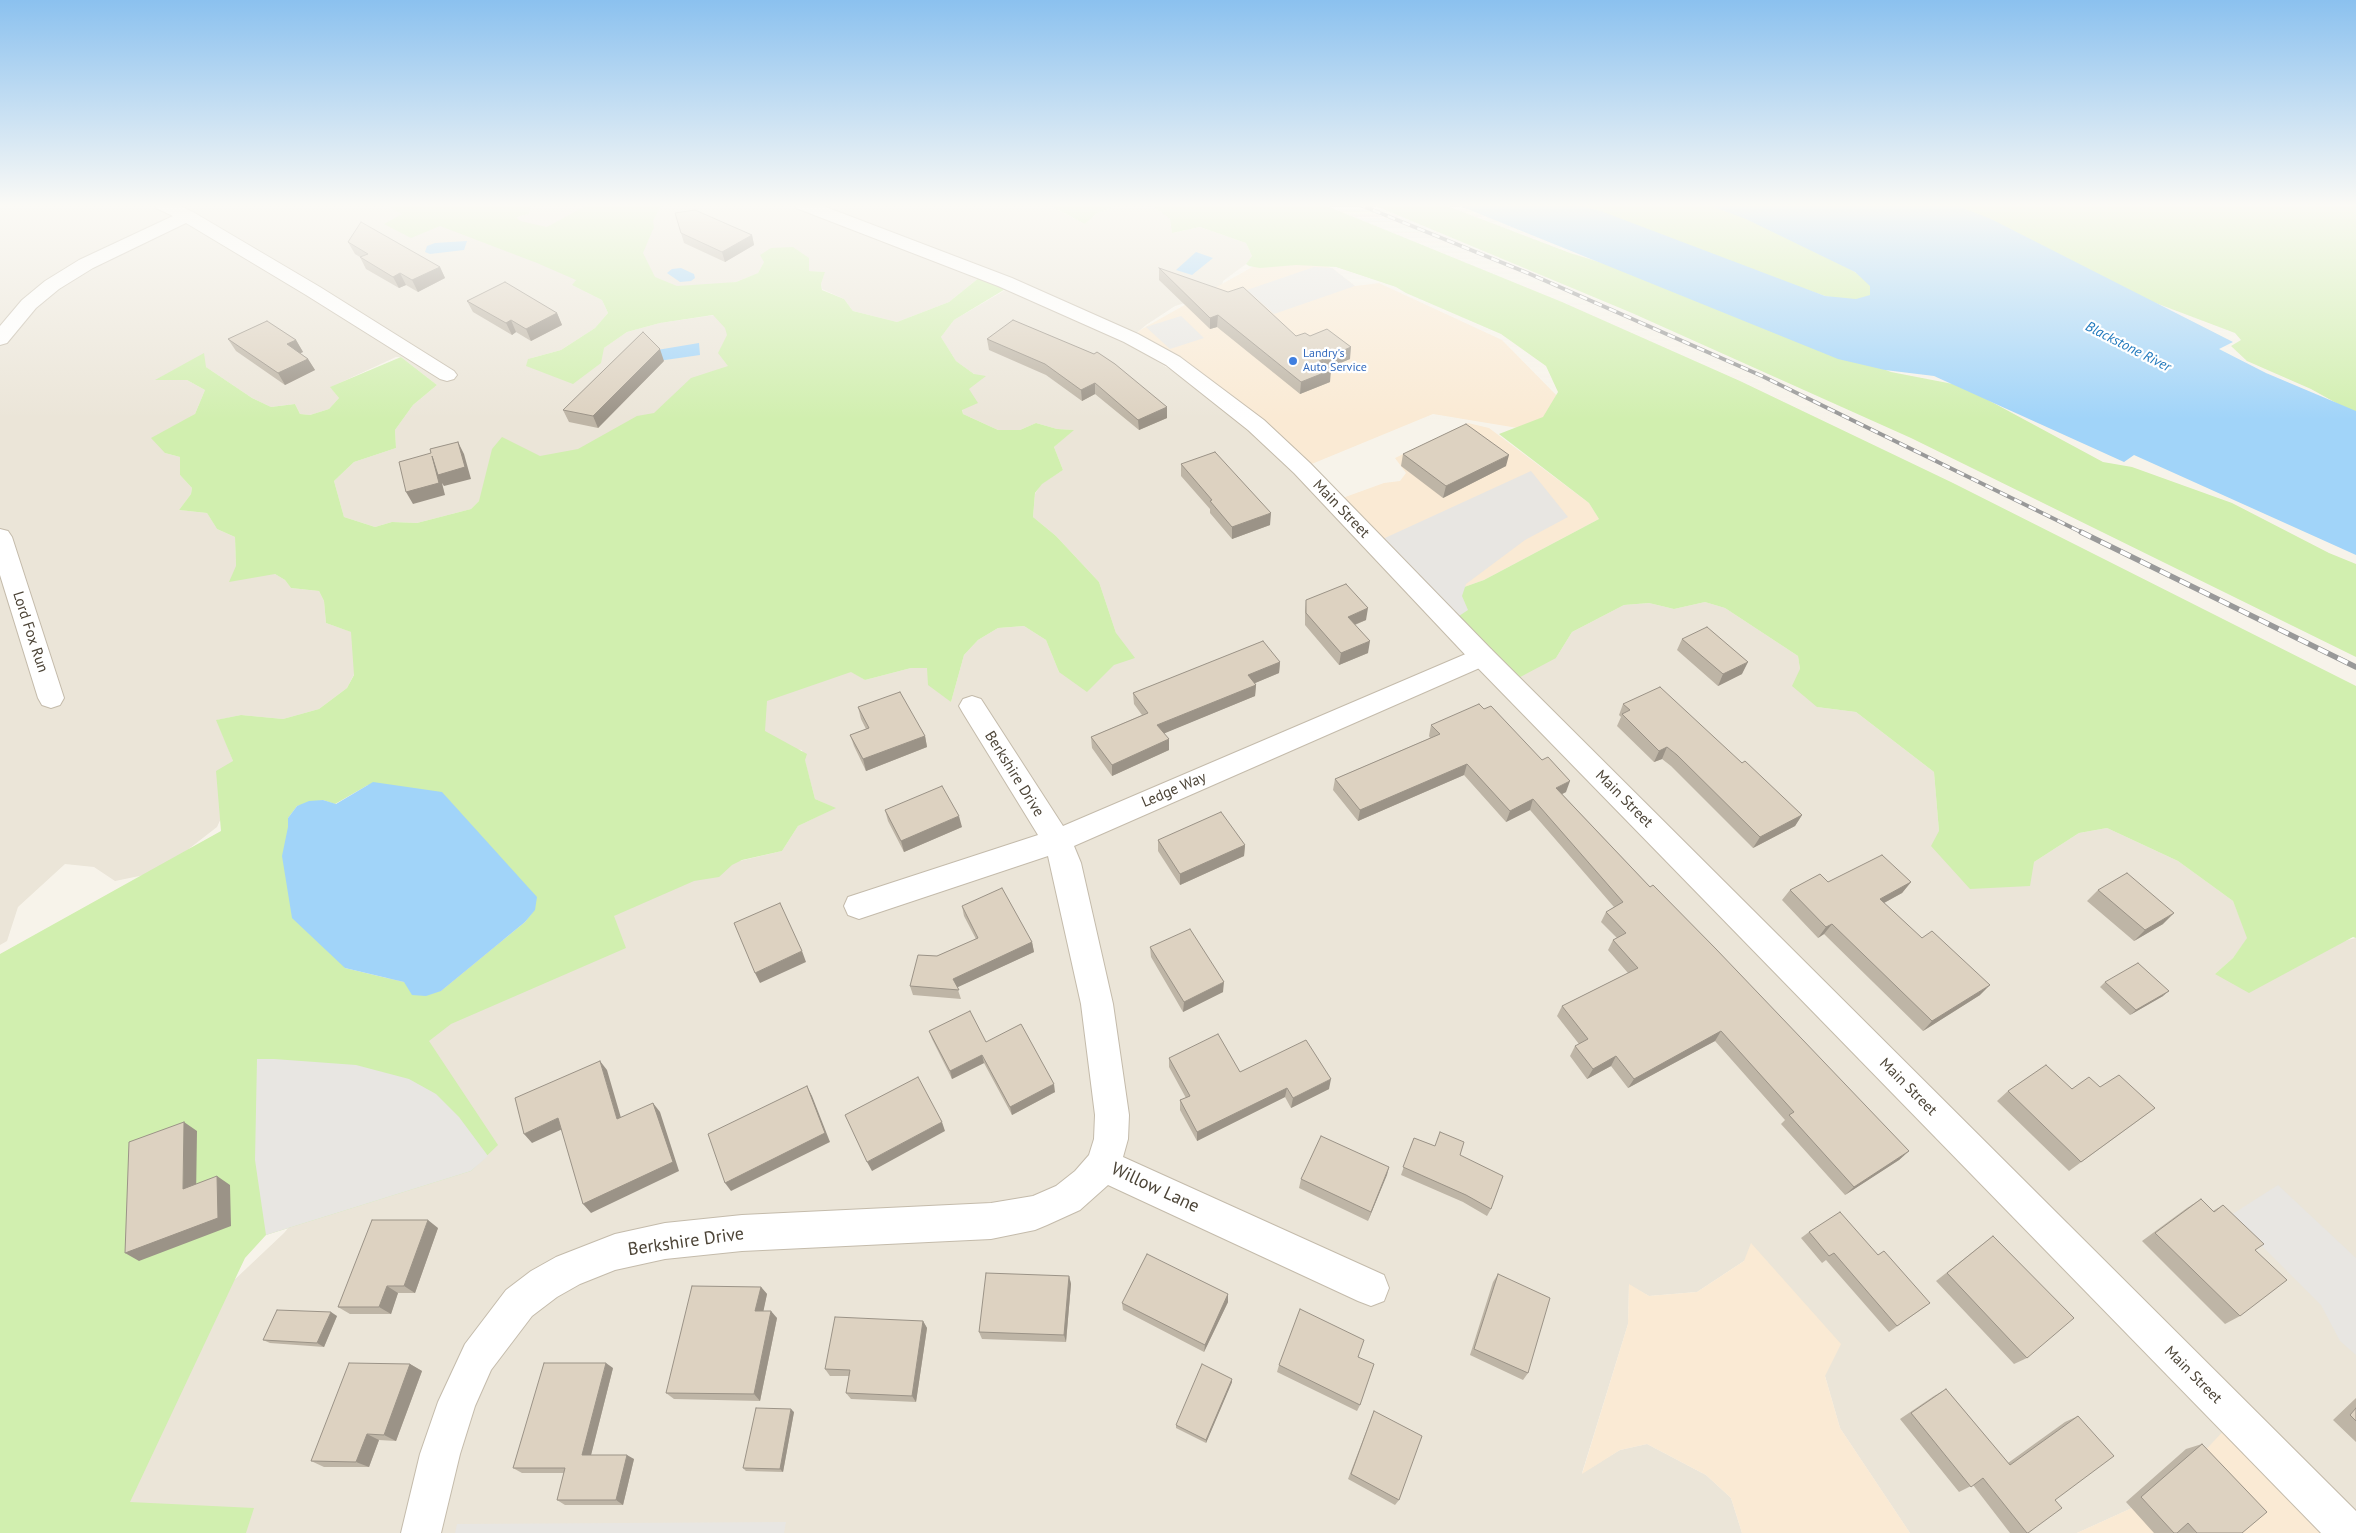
<!DOCTYPE html>
<style>
body{margin:0}
canvas{display:block;background:#f7f3ea}
</style>
<canvas width="2356" height="1533"></canvas>
<script>
const c = document.querySelector('canvas').getContext('2d');
c.lineJoin = 'round';
function fill(path, color) { c.fillStyle = color; c.fill(path, 'evenodd'); }
const poly = rows => new Path2D(rows.map(r => 'M' + r).join(''));
function trace(path, color, width, dash) { c.strokeStyle = color; c.lineWidth = width; c.lineCap = dash ? 'butt' : 'round'; c.setLineDash(dash || []); c.stroke(path); }
function label(font, color, halo, rows, align = 'center') {
  c.font = font + ' "PT Sans",sans-serif'; c.lineWidth = 4.5; c.setLineDash([]); c.textBaseline = 'middle'; c.strokeStyle = halo; c.fillStyle = color; for (const [text, x, y, turn = 0] of rows) {
    c.save(); c.translate(x, y); c.rotate((+turn || 0) * Math.PI / 180); c.textAlign = isNaN(turn) ? turn : align; if (halo) c.strokeText(text, 0, 0); c.fillText(text, 0, 0); c.restore();
  }
}
fill(poly([
 [0,204,406,204,497,221,529,214,531,204,646,204,572,285,602,300,608,313,595,328,561,350,528,359,604,348,627,332,660,323,715,315,753,349,595,469,489,491,471,509,417,523,392,522,375,527,344,517,334,481,354,462,396,448,395,430,413,405,437,385,401,357,396,357,331,387,339,398,329,409,310,415,300,414,295,404,271,407,252,398,206,367,157,380,187,380,205,390,195,414,165,453,180,457,180,475,192,488,191,494,179,510,207,513,217,529,235,537,236,566,275,574,285,580,291,588,319,591,324,601,326,623,363,636,365,653,347,688,319,709,283,719,241,715,217,720,233,761,230,791,232,794,217,827,159,872,115,881,94,867,65,864,18,907,7,941,0,945],
 [648,204,1047,204,1085,224,1096,214,1115,206,1140,204,1156,208,1170,219,1172,233,1200,227,1246,243,1252,256,1246,264,1223,281,1221,292,1175,306,1146,325,1126,342,1190,382,1556,658,1572,632,1624,605,1649,603,1674,609,1705,602,1725,608,1798,656,1800,669,1817,707,1856,712,1934,772,1939,831,2034,862,2079,833,2107,828,2178,861,2233,901,2248,938,2233,958,2215,974,2356,938,2356,1533,2165,1493,2077,1533,1910,1533,1840,1428,1825,1376,1744,1261,1697,1292,1649,1296,1629,1285,1628,1324,1582,1473,1620,1450,1647,1444,1706,1475,1731,1498,1742,1533,20,1533,230,1284,284,1233,369,1131,383,980,735,862,782,851,798,826,835,808,815,799,802,750,762,745,726,702,848,669,865,680,911,668,927,668,951,702,964,655,978,640,998,628,1024,626,1046,640,1059,672,1116,633,1099,582,1056,536,1033,517,1035,494,1041,484,1063,470,1054,447,1073,430,1057,429,1036,423,1020,430,998,430,963,414,960,397,974,374,956,361,941,337,954,320,1007,289,980,277,949,302,897,322,853,311,844,299,822,289,821,284,825,272,791,270,765,260,758,273,736,282,691,290,663,286,637,266]
]), '#ebe5d8');
fill(poly([
 [1279,252,1332,268,1355,286,1379,283,1502,340,1562,401,1548,433,1433,414,1302,468,1131,338,1142,329],
 [1468,423,1489,428,1589,503,1599,519,1484,580,1425,601,1337,500,1384,483,1400,481,1406,473,1395,458],
 [1751,1243,1841,1344,1825,1376,1840,1428,1910,1533,1742,1533,1731,1498,1706,1475,1647,1444,1620,1450,1582,1474,1628,1324,1629,1284,1649,1296,1697,1292,1744,1261],
 [2229,1425,2340,1533,2077,1533,2165,1493]
]), '#faead4');
fill(poly([
 [384,204,531,204,529,214,516,217,520,221,547,227,589,204,662,204,653,221,654,227,643,253,655,277,677,286,736,282,758,273,764,262,760,255,771,248,793,247,809,258,809,271,825,272,821,284,822,290,844,299,853,311,897,322,949,302,980,277,1007,288,954,320,941,337,956,361,974,374,986,376,969,389,978,403,962,410,963,414,998,430,1020,430,1036,423,1057,429,1074,430,1054,447,1063,470,1042,484,1035,493,1033,517,1056,536,1099,582,1116,633,1135,658,1114,665,1087,692,1059,672,1046,640,1024,626,998,628,978,640,964,655,951,702,928,685,927,668,911,668,865,680,851,672,767,701,765,731,807,754,805,760,815,799,836,808,798,826,782,851,742,860,732,865,719,877,694,881,614,916,626,948,451,1024,429,1041,498,1145,471,1171,266,1235,245,1258,130,1502,254,1508,246,1533,0,1533,0,954,221,831,216,771,233,761,216,720,241,715,283,719,319,709,347,688,354,675,351,632,326,623,324,601,319,591,291,588,285,580,275,574,229,582,236,566,235,537,217,529,207,513,179,510,191,494,192,488,180,475,180,457,165,453,151,438,195,414,205,390,187,380,155,380,204,353,206,367,252,398,271,407,295,404,300,414,310,415,329,409,339,398,330,387,401,357,437,385,413,405,395,430,396,448,354,462,334,481,344,517,375,527,392,522,417,523,471,509,479,501,492,449,502,437,540,456,578,449,637,416,654,413,691,378,728,366,718,353,727,335,725,328,713,315,660,323,627,332,604,348,601,363,573,384,526,366,528,359,561,350,595,328,608,313,602,300,572,285,576,280,537,263,440,226,411,238,384,224,402,214],
 [368,785,535,909,525,922,441,991,345,968,288,827,288,818,297,806,323,800,335,804],
 [1047,204,1135,204,1115,206,1096,214,1085,224],
 [1140,204,1322,204,1562,302,1740,381,1953,483,2356,686,2356,938,2353,937,2249,993,2215,974,2233,958,2247,938,2233,901,2178,861,2107,828,2079,833,2034,862,2030,886,1970,889,1931,846,1939,831,1934,772,1856,712,1817,707,1792,686,1800,669,1798,656,1725,608,1705,602,1674,609,1649,603,1624,605,1572,632,1556,658,1509,683,1425,601,1484,580,1599,519,1589,503,1499,434,1543,417,1558,392,1546,366,1501,334,1406,293,1396,287,1336,267,1296,265,1260,268,1249,266,1246,264,1252,256,1246,243,1200,227,1172,233,1170,219,1156,208],
 [1371,204,1442,204,1570,253,1628,271,1891,372,1953,384,1975,393,2103,462,2132,467,2232,503,2329,553,2356,564,2356,657,1911,438,1632,313],
 [1559,204,1715,204,1832,259,1855,272,1884,294,1877,305,1825,296],
 [1936,204,2356,204,2356,414,2311,389,2247,361,2231,346,2241,340,2235,333,2079,274]
]), '#d1efaf');
fill(poly([
 [1314,267,1332,268,1355,286,1274,314,1247,290],
 [1181,316,1204,338,1170,349,1146,327],
 [1531,471,1568,517,1525,540,1466,584,1462,596,1468,610,1450,622,1374,543],
 [257,1059,274,1059,356,1065,409,1079,436,1094,459,1117,488,1156,471,1171,266,1235,255,1160],
 [2278,1185,2356,1258,2356,1355,2340,1341,2321,1305,2231,1215],
 [786,1522,784,1533,455,1533,457,1524]
]), '#e8e6e2');
fill(poly([
 [1455,204,1571,204,1598,210,1825,296,1856,299,1870,295,1870,286,1855,272,1746,219,1706,204,1953,204,1991,219,2233,342,2219,349,2266,373,2356,411,2356,555,2134,455,2124,462,1934,376,1885,370,1838,359],
 [467,241,464,250,430,254,425,252,427,246,435,243],
 [1196,252,1213,258,1192,275,1176,270],
 [681,268,694,274,695,278,691,281,680,282,667,273,672,269],
 [699,343,700,355,651,362,651,351],
 [373,782,442,792,537,897,535,910,525,922,441,991,426,996,412,995,404,982,345,968,292,918,282,856,288,827,288,818,297,806,309,801,323,800,336,804]
]), '#a1d4f9');
const minor = poly([
 [153,204,176,204,193,212,320,287,454,371,457,375,454,379,447,381,440,379,306,295,186,223,93,268,59,289,36,308,7,343,0,345,0,326,22,300,45,281,79,260,173,216,156,208,153,204],
 [0,529,8,531,12,537,64,698,60,705,51,708,42,705,38,698,0,575,0,529],
 [1482,647,1491,649,1495,656,1491,663,1074,846,1081,863,1113,1004,1129,1115,1128,1139,1123,1157,1384,1275,1389,1288,1384,1301,1371,1306,1358,1301,1108,1185,1080,1210,1047,1225,1035,1230,991,1239,742,1251,665,1259,615,1270,580,1284,557,1297,532,1316,491,1370,475,1406,460,1454,441,1533,401,1533,420,1454,438,1402,465,1344,506,1290,531,1271,556,1257,615,1234,665,1223,742,1215,991,1203,1033,1196,1056,1186,1075,1171,1089,1155,1094,1139,1095,1115,1081,1004,1048,856,859,919,848,915,844,906,848,897,1038,835,963,713,959,706,963,699,972,696,981,699,1063,826,1482,647]
]);
const tertiary = poly([
 [793,204,818,204,1012,278,1138,334,1180,357,1264,420,1310,463,1491,649,2356,1511,2356,1533,2321,1533,1473,663,1294,473,1248,430,1166,365,1124,342,998,286,796,208,793,204]
]);
trace(minor, '#c4bbab', 2);
trace(tertiary, '#c4bbab', 2);
fill(minor, '#fff');
fill(tertiary, '#fff');
const railFar1 = poly([
 [1358,204,1530,274,1762,376,2083,533]
]);
const rail = poly([
 [2081,532,2356,667]
]);
trace(railFar1, '#999', 4);
trace(rail, '#999', 5.5);
trace(railFar1, '#fff', 2.5, [8]);
trace(rail, '#fff', 4, [11]);
fill(poly([
 [675,213,752,235,754,245,725,262,684,243],
 [348,242,440,267,445,278,418,292,406,285,399,288,366,269,360,257,355,254],
 [1159,268,1296,336,1310,336,1350,359,1328,368,1330,382,1300,394,1217,327,1210,329,1159,280],
 [467,301,557,313,562,325,531,341,516,332,512,335,473,312],
 [228,339,296,340,303,352,300,353,308,359,315,370,285,385,236,351],
 [987,339,1167,407,1167,418,1139,430,1095,394,1082,401,1046,375,989,350],
 [664,361,598,428,569,422,563,410],
 [1403,454,1506,466,1443,498,1401,466],
 [1181,464,1270,525,1232,539,1210,513,1210,509,1181,476],
 [1306,600,1366,620,1355,625,1368,653,1339,665,1305,625,1305,611],
 [1682,639,1742,674,1718,686,1677,650],
 [1280,662,1279,673,1255,683,1256,685,1255,696,1164,733,1169,750,1112,776,1092,748,1091,737,1142,715,1134,704,1133,693],
 [1623,704,1742,763,1802,815,1795,826,1753,848,1671,766,1662,759,1654,762,1617,726,1621,717,1619,715],
 [858,707,925,736,927,747,866,771,854,746,850,735,866,729,861,719],
 [1431,725,1566,792,1562,794,1650,887,1909,1151,1899,1160,1845,1195,1781,1124,1785,1120,1715,1041,1628,1088,1611,1066,1587,1079,1570,1056,1575,1046,1579,1044,1557,1016,1562,1006,1628,973,1608,950,1613,940,1617,938,1601,922,1606,912,1614,907,1530,810,1506,822,1464,775,1358,821,1333,790,1335,779,1430,738,1429,736],
 [885,810,962,827,904,852,888,821],
 [1158,840,1245,845,1244,856,1180,885,1158,851],
 [1828,882,1911,882,1902,893,1884,903,1980,995,1923,1031,1824,934,1818,938,1782,900,1790,890],
 [2098,890,2163,924,2134,941,2087,901],
 [962,906,1032,942,1034,952,957,987,961,999,913,995,910,986,937,956,976,939,964,916],
 [1150,947,1223,992,1183,1012,1151,957],
 [2105,982,2163,996,2130,1015,2100,987],
 [929,1031,986,1042,1055,1092,1012,1115,984,1063,952,1079,932,1039],
 [1169,1058,1240,1072,1329,1089,1291,1108,1285,1097,1197,1141,1180,1110,1180,1100,1186,1098,1169,1067],
 [2100,1087,2155,1108,2069,1171,1997,1101,2008,1091],
 [1414,1138,1435,1146,1460,1155,1491,1209,1487,1216,1463,1202,1401,1175],
 [1389,1167,1368,1221,1299,1188,1301,1179],
 [2201,1199,2213,1211,2223,1205,2255,1250,2240,1316,2225,1324,2142,1241,2187,1208],
 [438,1228,415,1293,398,1293,391,1314,350,1314,338,1307],
 [1809,1232,1878,1255,1930,1303,1889,1332,1826,1260,1822,1263,1801,1238],
 [1993,1236,2027,1358,2014,1364,1936,1281],
 [1498,1274,1528,1373,1523,1380,1470,1355,1493,1282],
 [1069,1276,1071,1284,1066,1342,982,1339,979,1332],
 [761,1287,767,1294,763,1311,777,1318,760,1401,674,1399,666,1393],
 [1228,1294,1228,1302,1204,1352,1123,1310,1122,1303],
 [337,1316,324,1347,270,1343,263,1340],
 [923,1321,927,1328,916,1402,851,1399,846,1393,849,1376,830,1376,825,1369],
 [1358,1357,1360,1405,1357,1411,1277,1372,1279,1365],
 [410,1364,422,1371,396,1441,379,1440,369,1467,324,1467,311,1461],
 [613,1368,591,1455,634,1459,623,1505,565,1505,557,1500,564,1473,522,1473,513,1468],
 [1232,1382,1206,1443,1176,1428,1176,1425],
 [1946,1389,2008,1463,2065,1422,2078,1416,2055,1500,2028,1533,2010,1533,1973,1485,1959,1492,1900,1419,1934,1396],
 [2356,1398,2356,1442,2333,1420],
 [1374,1411,1399,1500,1395,1505,1348,1479],
 [794,1412,783,1472,746,1471,743,1468],
 [2202,1444,2242,1533,2154,1533,2126,1502,2186,1449]
]), '#beb5a6');
fill(poly([
 [752,235,754,245,725,262,722,252],
 [440,267,445,278,418,292,412,280],
 [400,273,406,285,399,288,393,277],
 [557,313,562,325,531,341,526,329],
 [1218,315,1217,327,1210,329,1210,318],
 [511,320,516,332,512,335,506,323],
 [296,340,303,352,294,356,287,344],
 [1351,347,1350,359,1318,372,1319,361],
 [660,349,664,361,598,428,593,416],
 [308,359,315,370,285,385,278,373],
 [1331,370,1330,382,1300,394,1301,382],
 [1095,383,1095,394,1082,401,1081,390],
 [1167,407,1167,418,1139,430,1138,420],
 [458,442,464,454,471,479,444,486,442,483,445,495,413,504,406,492,432,456],
 [1509,455,1506,466,1443,498,1446,486],
 [1271,513,1270,525,1232,539,1232,527],
 [1368,608,1366,620,1346,628,1348,617],
 [1370,641,1368,653,1339,665,1341,653],
 [1280,662,1279,673,1248,686,1248,675],
 [1748,662,1742,674,1718,686,1723,674],
 [1256,685,1255,696,1158,736,1157,725],
 [925,736,927,747,866,771,863,759],
 [1169,739,1169,750,1112,776,1112,765],
 [1667,747,1662,759,1654,762,1659,751],
 [1467,764,1464,775,1358,821,1360,810],
 [1570,781,1566,792,1552,799,1556,788],
 [1533,799,1530,810,1506,822,1510,811],
 [1802,815,1795,826,1753,848,1760,837],
 [959,816,962,827,904,852,901,841],
 [1245,845,1244,856,1180,885,1180,874],
 [1911,882,1902,893,1871,910,1880,899],
 [2174,913,2163,924,2134,941,2145,930],
 [1832,924,1824,934,1818,938,1826,927],
 [1032,942,1034,952,956,988,953,979],
 [802,951,806,962,760,983,755,973],
 [1224,982,1223,992,1183,1012,1184,1002],
 [1990,985,1980,995,1923,1031,1932,1021],
 [2169,991,2163,996,2130,1015,2136,1010],
 [1721,1031,1715,1041,1628,1088,1634,1079],
 [982,1055,984,1063,952,1079,950,1071],
 [1616,1056,1611,1066,1587,1079,1593,1069],
 [600,1061,607,1070,624,1128,617,1119],
 [1331,1079,1329,1089,1291,1108,1293,1098],
 [1054,1084,1055,1092,1012,1115,1010,1107],
 [807,1086,812,1096,830,1142,731,1191,725,1183],
 [1287,1088,1285,1097,1197,1141,1197,1132],
 [653,1103,660,1112,679,1171,591,1213,583,1204],
 [558,1118,567,1127,532,1143,524,1134],
 [184,1122,197,1131,196,1197,183,1189],
 [942,1122,945,1131,872,1171,867,1162],
 [1909,1151,1899,1160,1845,1195,1854,1187],
 [1389,1167,1387,1175,1368,1221,1371,1212],
 [217,1176,230,1185,231,1226,139,1261,125,1253],
 [428,1220,438,1228,415,1293,404,1286],
 [1069,1276,1071,1284,1066,1342,1064,1335],
 [387,1286,398,1293,391,1314,379,1307],
 [761,1287,767,1294,762,1318,755,1311],
 [1228,1294,1228,1302,1204,1352,1205,1345],
 [771,1311,777,1318,760,1401,754,1394],
 [331,1312,337,1316,324,1347,317,1343],
 [923,1321,927,1328,916,1402,912,1396],
 [606,1363,613,1368,590,1459,582,1455],
 [410,1364,422,1371,396,1441,384,1435],
 [1232,1379,1232,1382,1206,1443,1206,1440],
 [791,1409,794,1412,783,1472,780,1469],
 [367,1434,379,1440,369,1467,356,1462],
 [627,1455,634,1459,623,1505,616,1500]
]), '#9b9387');
const building = poly([
 [695,210,752,235,722,252,681,233,675,213,695,210],
 [361,222,440,267,412,280,400,273,393,277,360,257,368,254,348,242,361,222],
 [1159,268,1228,292,1243,287,1296,336,1305,333,1310,336,1327,329,1351,347,1319,361,1331,370,1301,382,1218,315,1210,318,1159,268],
 [505,282,557,313,526,329,511,320,506,323,467,301,505,282],
 [1013,320,1094,354,1097,352,1115,364,1167,407,1138,420,1095,383,1081,390,1045,364,987,339,1013,320],
 [267,321,296,340,287,344,308,359,278,373,228,339,267,321],
 [643,332,660,349,593,416,563,410,643,332],
 [1466,424,1509,455,1446,486,1403,454,1466,424],
 [458,442,465,467,438,475,432,456,439,483,406,492,399,462,431,453,430,449,458,442],
 [1215,452,1271,513,1232,527,1210,501,1212,500,1181,464,1215,452],
 [1346,584,1368,608,1348,617,1370,641,1341,653,1306,613,1306,600,1346,584],
 [1707,627,1748,662,1723,674,1682,639,1707,627],
 [1263,641,1280,662,1248,675,1256,685,1157,725,1169,739,1112,765,1091,737,1148,713,1133,693,1263,641],
 [1660,687,1742,763,1745,761,1802,815,1760,837,1677,755,1667,747,1659,751,1622,714,1630,710,1623,704,1660,687],
 [900,692,925,736,863,759,850,735,869,728,858,707,900,692],
 [1479,704,1484,709,1491,706,1542,760,1548,757,1570,781,1556,788,1650,887,1653,885,1716,949,1909,1151,1854,1187,1789,1115,1794,1112,1721,1031,1634,1079,1616,1056,1593,1069,1575,1046,1588,1039,1562,1006,1638,968,1613,940,1626,933,1606,912,1623,902,1533,799,1510,811,1467,764,1360,810,1335,779,1440,734,1431,725,1479,704],
 [942,786,959,816,901,841,885,810,942,786],
 [1221,812,1245,845,1180,874,1158,840,1221,812],
 [1882,855,1911,882,1880,899,1922,938,1932,931,1990,985,1932,1021,1832,924,1826,927,1790,890,1820,874,1828,882,1882,855],
 [2127,873,2174,913,2145,930,2098,890,2127,873],
 [1002,888,1032,942,953,979,959,990,910,986,918,955,937,956,978,938,962,906,1002,888],
 [780,903,802,951,755,973,734,923,780,903],
 [1190,929,1224,982,1184,1002,1150,947,1190,929],
 [2138,963,2169,991,2136,1010,2105,982,2138,963],
 [970,1011,986,1042,1021,1024,1054,1084,1010,1107,982,1055,950,1071,929,1031,970,1011],
 [1218,1034,1240,1072,1306,1040,1331,1079,1293,1098,1287,1088,1197,1132,1180,1100,1190,1096,1169,1058,1218,1034],
 [600,1061,617,1119,653,1103,673,1162,583,1204,558,1118,524,1134,515,1098,600,1061],
 [2046,1065,2072,1089,2089,1077,2100,1087,2119,1075,2155,1108,2081,1162,2008,1091,2046,1065],
 [918,1077,942,1122,867,1162,845,1115,918,1077],
 [807,1086,825,1133,725,1183,708,1134,807,1086],
 [184,1122,183,1189,217,1176,218,1218,125,1253,129,1142,184,1122],
 [1440,1132,1464,1142,1460,1155,1503,1176,1491,1209,1466,1195,1403,1167,1414,1138,1435,1146,1440,1132],
 [1321,1136,1389,1167,1371,1212,1301,1179,1321,1136],
 [2201,1199,2214,1212,2223,1205,2264,1244,2255,1250,2287,1280,2240,1316,2155,1233,2201,1199],
 [1840,1212,1878,1255,1884,1251,1930,1303,1897,1326,1834,1253,1829,1256,1809,1232,1840,1212],
 [372,1220,428,1220,404,1286,387,1286,379,1307,338,1307,372,1220],
 [1993,1236,2074,1318,2027,1358,1947,1273,1993,1236],
 [1147,1254,1228,1294,1205,1345,1122,1303,1147,1254],
 [986,1273,1069,1276,1064,1335,979,1332,986,1273],
 [1498,1274,1550,1298,1528,1373,1474,1349,1498,1274],
 [692,1286,761,1287,755,1311,771,1311,754,1394,666,1393,692,1286],
 [1300,1309,1364,1340,1358,1357,1374,1364,1360,1405,1279,1365,1300,1309],
 [277,1310,331,1312,317,1343,263,1340,277,1310],
 [835,1317,923,1321,912,1396,846,1393,850,1370,825,1369,835,1317],
 [349,1363,410,1364,384,1435,367,1434,356,1462,311,1461,349,1363],
 [544,1363,606,1363,582,1455,627,1455,616,1500,557,1500,565,1468,513,1468,544,1363],
 [1202,1364,1232,1379,1206,1440,1176,1425,1202,1364],
 [1946,1389,2010,1465,2078,1416,2114,1456,2055,1500,2062,1508,2028,1533,2027,1533,1983,1478,1971,1487,1911,1413,1946,1389],
 [756,1408,791,1409,780,1469,743,1468,756,1408],
 [2356,1408,2356,1421,2350,1415,2356,1408],
 [1374,1411,1422,1436,1399,1500,1351,1474,1374,1411],
 [2202,1444,2267,1512,2242,1533,2197,1533,2188,1523,2177,1533,2174,1533,2141,1497,2202,1444]
]);
fill(building, '#ddd2c1');
trace(building, '#9b9387', 1);
const sky = c.createLinearGradient(0, 0, 0, 419);
sky.addColorStop(0, '#8bc1ef');
sky.addColorStop(0.49, '#fbfaf6');
sky.addColorStop(1, '#fbfaf600');
c.fillStyle = sky;
c.fillRect(0, 0, 2356, 419);
for (const [x, y, r, color] of [
 [1293,361,5,"#3f7fe0"]
]) { const dot = new Path2D(); dot.arc(x, y, r, 0, 2 * Math.PI); c.fillStyle = color; c.fill(dot); trace(dot, '#fff', 2); }
label('12px', '#366cbe', '#fff', [
 ["Landry's",1303,354],
 ["Auto Service",1303,368]
], 'left');
label('italic 14px', '#2079bd', '#fff', [
 ["Blackstone River",2128,347,27]
]);
label('15px', '#4c4437', '#fff', [
 ["Main Street",1341,509,46],
 ["Lord Fox Run",30,632,72],
 ["Berkshire Drive",1014,774,58],
 ["Ledge Way",1174,790,-23],
 ["Main Street",1624,799,45],
 ["Main Street",1908,1087,45],
 ["Main Street",2193,1375,45]
]);
label('18px', '#4c4437', '#fff', [
 ["Willow Lane",1155,1188,25],
 ["Berkshire Drive",686,1242,-8]
]);
</script>
